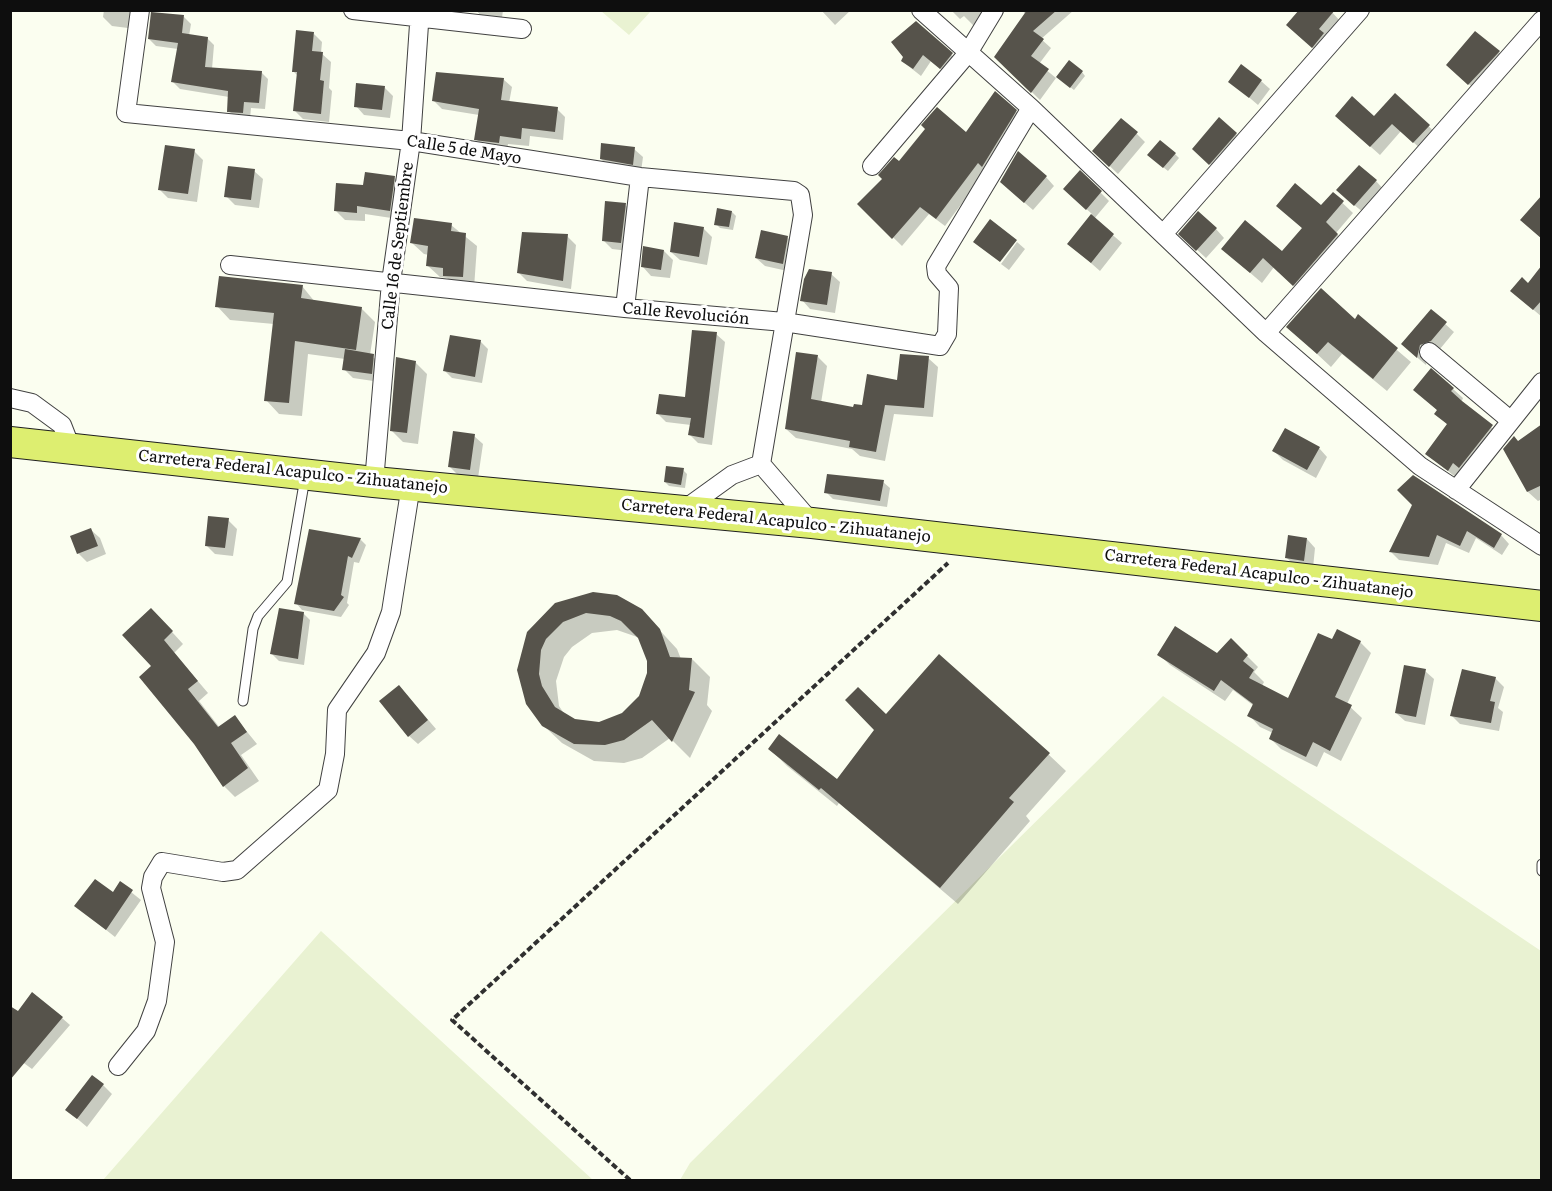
<!DOCTYPE html>
<meta charset="utf-8">
<style>
body{margin:0}
#map{position:relative;width:1552px;height:1191px;overflow:hidden;background:#fbfef0;font-family:Literata,serif}
canvas{display:block}
.frame{position:absolute;inset:0;border:12px solid #0e0e0e;pointer-events:none}
</style>
<div id="map">
<canvas width="1552" height="1191"></canvas>
<div class="frame"></div>
</div>
<script>
const c = document.querySelector('canvas').getContext('2d');
c.lineJoin = 'round';
function fill(path, color) { c.fillStyle = color; c.fill(path, 'evenodd'); }
const poly = rows => new Path2D(rows.map(r => 'M' + r).join(''));
function trace(path, color, width, dash) { c.strokeStyle = color; c.lineWidth = width; c.lineCap = dash ? 'butt' : 'round'; c.setLineDash(dash || []); c.stroke(path); }
function label(font, color, halo, rows, align = 'center') {
  c.font = font + ' Literata,serif'; c.lineWidth = 6; c.setLineDash([]); c.textBaseline = 'middle'; c.strokeStyle = halo; c.fillStyle = color; for (const [text, x, y, turn = 0] of rows) {
    c.save(); c.translate(x, y); c.rotate((+turn || 0) * Math.PI / 180); c.textAlign = isNaN(turn) ? turn : align; if (halo) c.strokeText(text, 0, 0); c.fillText(text, 0, 0); c.restore();
  }
}
fill(poly([
 [601,11,651,11,629,35],
 [1163,696,1541,951,1541,1180,680,1180,690,1163],
 [321,931,593,1180,103,1180]
]), '#e9f2d2');
fill(poly([
 [104,10,138,10,136,29,112,26,103,17],
 [476,10,503,10,502,18,481,16],
 [821,10,851,10,835,25],
 [951,10,993,10,976,28,964,16,960,19],
 [1022,10,1074,10,1041,39,1051,48,1039,64,1056,78,1040,100,996,57,1026,15],
 [1330,10,1341,22,1321,55,1297,34],
 [152,14,184,17,191,24,189,36,207,38,214,45,212,69,261,72,268,79,265,109,251,108,250,119,236,118,229,111,229,97,180,89,173,82,178,49,156,46,149,39],
 [916,23,959,62,948,75,931,61,921,76,902,61],
 [314,34,322,42,321,53,331,62,329,88,332,91,329,122,303,119,294,110,298,76,293,71],
 [1499,52,1507,61,1478,92,1457,74],
 [1082,72,1085,76,1074,90,1062,81],
 [503,79,512,87,509,103,557,109,565,117,563,140,530,136,529,146,508,144,507,151,484,147,476,139,479,115,442,109,434,101],
 [1230,81,1261,81,1270,89,1258,105],
 [384,87,393,96,390,118,364,115,356,106],
 [1395,95,1438,135,1423,151,1401,131,1380,155,1345,124,1374,118],
 [1016,111,1024,120,945,226,929,214,902,246,859,204,899,164],
 [1136,133,1145,142,1118,174,1094,151],
 [1236,134,1244,143,1219,172,1202,157],
 [634,149,643,157,641,172,610,168,601,159],
 [194,151,203,160,197,202,168,198,159,189],
 [1175,154,1179,158,1168,171,1153,159],
 [254,171,263,179,259,208,235,205,226,196],
 [1080,172,1109,201,1094,219,1122,243,1100,271,1069,244,1092,214,1074,198],
 [394,177,403,186,398,219,365,214,365,221,345,220,336,211,364,186],
 [1046,177,1054,186,1033,210,1010,190],
 [1376,181,1384,190,1364,213,1347,199],
 [1333,194,1353,213,1336,233,1348,245,1304,295,1274,267,1262,283,1234,259,1282,253,1303,229,1278,206,1321,207],
 [625,205,634,213,629,251,612,249,604,241],
 [732,212,736,216,733,230,720,228,716,224],
 [451,225,477,246,474,288,456,287,447,278,440,277,428,266,429,255,424,254,412,243],
 [703,228,712,237,707,265,680,260,671,252],
 [1216,229,1224,238,1206,258,1180,234],
 [567,236,576,245,571,289,527,281,519,273],
 [787,237,796,246,792,272,765,266,756,258],
 [1017,242,1025,249,1009,270,1001,264],
 [664,251,673,260,670,278,651,276,643,267],
 [1542,268,1542,317,1522,300,1528,285],
 [831,274,840,282,835,313,810,309,802,300],
 [302,286,315,302,361,308,375,322,370,355,382,364,380,382,353,378,344,369,345,359,308,354,302,416,279,414,266,400,274,324,230,320,217,306],
 [1431,311,1454,332,1440,349,1428,354,1426,365,1412,353],
 [1358,317,1411,362,1387,391,1342,354,1331,367,1302,340,1355,321],
 [716,334,725,342,712,445,698,443,690,435,691,425,666,422,658,414,686,399],
 [451,337,481,342,488,349,482,383,452,378,445,371],
 [818,357,827,366,821,403,854,409,863,407,928,358,938,367,933,417,894,414,885,461,860,456,852,449,796,438,786,429],
 [415,362,427,374,418,444,403,442,391,430],
 [1453,389,1463,398,1461,403,1502,436,1458,479,1427,454,1448,425,1436,414,1438,411,1415,390],
 [1542,426,1542,499,1538,501,1528,492,1518,442],
 [474,436,483,444,478,478,459,476,450,467],
 [1319,448,1327,457,1316,478,1283,460,1274,451],
 [683,470,687,474,685,488,669,486,665,482],
 [1413,476,1501,535,1509,544,1502,555,1476,538,1469,553,1446,543,1438,565,1399,560,1391,552,1414,505],
 [883,482,890,488,887,507,833,499,826,492],
 [228,520,237,529,233,556,215,554,206,545],
 [91,530,100,538,106,554,87,562,78,553],
 [360,539,366,545,359,563,354,562,347,603,349,605,341,617,302,610,296,603],
 [1307,539,1315,548,1313,568,1295,566,1286,557],
 [556,604,641,610,677,649,681,659,692,659,710,677,707,705,712,711,690,758,670,738,642,758,624,763,594,761,562,743,543,725,519,670],
 [617,630,640,638,648,660,648,673,640,697,623,714,600,723,575,721,565,715,559,706,556,681,564,657,572,647,592,633],
 [303,613,310,620,304,665,279,661,272,654],
 [162,621,183,644,174,653,208,693,199,701,220,728,235,717,257,744,241,755,259,781,235,797,224,786,154,666],
 [1231,640,1258,667,1254,672,1264,682,1262,686,1288,700,1333,641,1360,642,1371,653,1347,704,1362,718,1341,761,1324,752,1317,767,1281,749,1270,738,1273,733,1260,727,1249,715,1254,706,1233,690,1225,701,1170,665,1159,654,1217,655],
 [1425,671,1434,679,1425,725,1405,721,1396,713],
 [1495,678,1504,687,1498,708,1503,712,1499,731,1460,724,1451,715,1455,696],
 [407,695,436,729,418,744,409,736],
 [886,716,1048,754,1066,771,1026,816,1030,821,958,904,839,803,837,806,787,766,770,749,837,781],
 [121,884,141,900,115,937,76,906,113,894],
 [62,1018,70,1025,32,1069,10,1053],
 [103,1085,112,1094,87,1127,67,1110]
]), '#0003');
fill(poly([
 [1027,10,1057,10,1033,31,1044,39,1031,56,1049,69,1031,93,994,57],
 [1299,10,1335,10,1319,29,1324,33,1312,48,1286,25],
 [151,12,184,15,182,33,208,37,205,67,262,71,259,103,244,102,243,113,227,112,228,91,171,82,178,43,148,39],
 [916,21,953,53,940,69,923,55,913,69,901,61,903,57,891,42],
 [296,30,314,32,312,51,323,52,320,80,324,81,321,114,293,111,297,72,292,72],
 [1475,31,1500,51,1468,85,1446,65],
 [1069,60,1083,71,1070,88,1056,77],
 [1241,64,1262,80,1249,98,1228,82],
 [436,72,504,78,501,100,558,107,555,132,522,128,521,139,500,136,499,143,474,140,479,109,432,101],
 [356,83,385,86,382,110,354,107],
 [995,91,1017,110,982,167,978,163,936,219,920,207,892,239,857,204,882,179,878,175,894,157,899,161,925,129,921,125,937,107,966,132],
 [1395,93,1430,125,1413,143,1392,124,1370,147,1335,116,1352,96,1374,116],
 [1219,117,1237,133,1209,165,1192,149],
 [1121,118,1138,132,1109,167,1092,151],
 [1160,140,1176,153,1163,168,1147,155],
 [601,143,635,147,633,165,600,159],
 [165,145,195,149,188,194,158,190],
 [1018,151,1047,176,1024,203,1000,182],
 [1359,165,1377,180,1354,206,1336,190],
 [228,166,255,169,251,200,224,197],
 [1080,170,1102,191,1086,210,1063,189],
 [365,172,395,176,390,211,357,206,357,213,334,211,336,183,363,185],
 [1295,183,1321,205,1333,192,1344,201,1326,222,1338,234,1293,286,1263,258,1250,273,1221,249,1245,220,1282,251,1302,228,1276,206],
 [1542,195,1542,239,1520,220],
 [605,201,626,203,621,243,602,241],
 [717,208,732,211,729,227,714,225],
 [1198,211,1217,228,1196,251,1178,234],
 [1091,214,1114,234,1091,263,1067,244],
 [414,218,452,223,451,231,466,233,463,277,443,276,443,268,426,266,428,246,410,243],
 [990,219,1017,240,1000,262,973,242],
 [674,222,704,227,699,257,670,252],
 [761,230,788,236,783,264,755,258],
 [522,232,568,234,563,281,517,273],
 [643,246,664,250,661,270,641,267],
 [1542,265,1542,300,1533,310,1510,291,1522,277,1528,283],
 [809,269,832,272,827,305,800,301,804,279],
 [219,276,303,285,301,298,362,307,356,350,295,341,289,403,264,401,274,313,215,307],
 [1321,288,1355,319,1358,314,1398,348,1373,379,1328,342,1317,354,1286,327],
 [1431,309,1447,322,1431,341,1420,345,1417,358,1401,344],
 [692,330,717,332,704,438,688,435,691,418,656,414,659,394,685,397],
 [450,335,481,340,475,377,443,371],
 [345,349,374,354,372,374,342,370],
 [796,352,818,355,811,399,853,407,854,404,862,405,867,374,897,380,900,354,929,356,924,408,885,405,876,452,849,447,850,441,785,429],
 [396,357,416,361,407,433,390,431],
 [1431,368,1454,388,1451,391,1462,401,1493,425,1459,468,1453,463,1448,471,1425,454,1447,424,1434,414,1437,410,1413,390],
 [1542,424,1542,485,1527,492,1503,449,1514,436,1518,441],
 [1285,428,1320,447,1307,470,1272,451],
 [453,431,475,434,470,470,448,467],
 [666,466,684,468,681,485,664,482],
 [827,474,884,480,880,501,824,493],
 [1413,475,1502,534,1494,548,1467,531,1460,546,1437,535,1429,557,1389,552,1412,505,1397,490],
 [208,516,229,518,225,548,205,546],
 [91,528,98,546,77,554,70,536],
 [309,529,361,538,352,558,348,556,341,595,344,597,334,611,294,604],
 [1288,535,1307,538,1304,561,1285,558],
 [593,592,617,595,642,609,660,629,670,657,692,658,689,690,695,692,672,742,652,720,624,740,605,745,574,744,542,726,526,704,517,670,527,632,555,603],
 [586,613,610,616,621,621,638,638,647,661,647,673,639,696,622,713,599,722,575,719,555,707,542,686,539,674,541,650,546,639,563,622],
 [151,608,173,631,164,640,198,681,188,689,218,727,235,715,247,732,231,743,248,768,223,787,194,744,139,677,151,666,122,635],
 [279,608,304,612,298,659,270,654],
 [1175,626,1217,653,1231,638,1248,655,1243,661,1254,670,1249,678,1288,698,1318,633,1332,639,1337,629,1361,641,1335,697,1352,705,1330,751,1313,742,1306,757,1269,739,1273,729,1247,716,1253,704,1221,680,1214,691,1157,655],
 [939,654,1050,753,1009,798,1014,802,940,888,821,788,819,790,768,749,779,734,837,779,874,730,845,700,858,687,886,714],
 [1404,665,1426,669,1416,717,1395,713],
 [1462,669,1496,677,1490,701,1495,702,1491,723,1450,716],
 [399,685,428,720,408,737,379,701],
 [95,879,113,892,120,881,133,890,106,930,74,906],
 [32,992,63,1017,10,1080,10,1006,18,1011],
 [92,1075,104,1084,77,1119,65,1110]
]), '#56534b');
const lane = poly([
 [243,701,253,629,258,616,287,582,305,478],
 [1542,864,1542,871]
]);
const street = poly([
 [140,10,126,113,411,141,640,177,794,191,800,195,803,215,761,464],
 [353,10,522,29],
 [921,10,1031,108,1266,333,1420,466,1542,546],
 [872,166,968,53,994,10],
 [1164,233,1360,10],
 [230,265,625,308,784,322,940,346,947,334,949,288,937,274,936,266,1031,108],
 [625,308,640,177],
 [1266,333,1542,20],
 [1429,352,1510,420],
 [10,398,32,403,62,425,71,448],
 [761,464,812,523],
 [374,482,391,282,411,141,420,10],
 [1456,490,1542,382],
 [682,511,732,475,761,464],
 [118,1066,146,1031,157,1001,165,942,151,888,153,877,162,862,223,872,237,870,328,790,335,754,337,710,376,653,391,612,411,485]
]);
const primary = poly([
 [10,442,374,482,812,523,1542,606]
]);
trace(lane, '#414141', 11);
trace(street, '#414141', 20);
trace(primary, '#1f1f1f', 32);
trace(poly([
 [630,1180,452,1020,948,563]
]), '#303030', 4, [6, 3]);
trace(lane, '#fff', 9);
trace(street, '#fff', 18);
trace(primary, '#ddee70', 30);
label('16px', '#0e0e0e', '#fff', [
 ["Calle 5 de Mayo",464,150,9],
 ["Calle 16 de Septiembre",398,246,-83],
 ["Calle Revolución",686,314,5],
 ["Carretera Federal Acapulco - Zihuatanejo",293,472,6],
 ["Carretera Federal Acapulco - Zihuatanejo",776,521,6],
 ["Carretera Federal Acapulco - Zihuatanejo",1259,574,7]
]);
</script>
